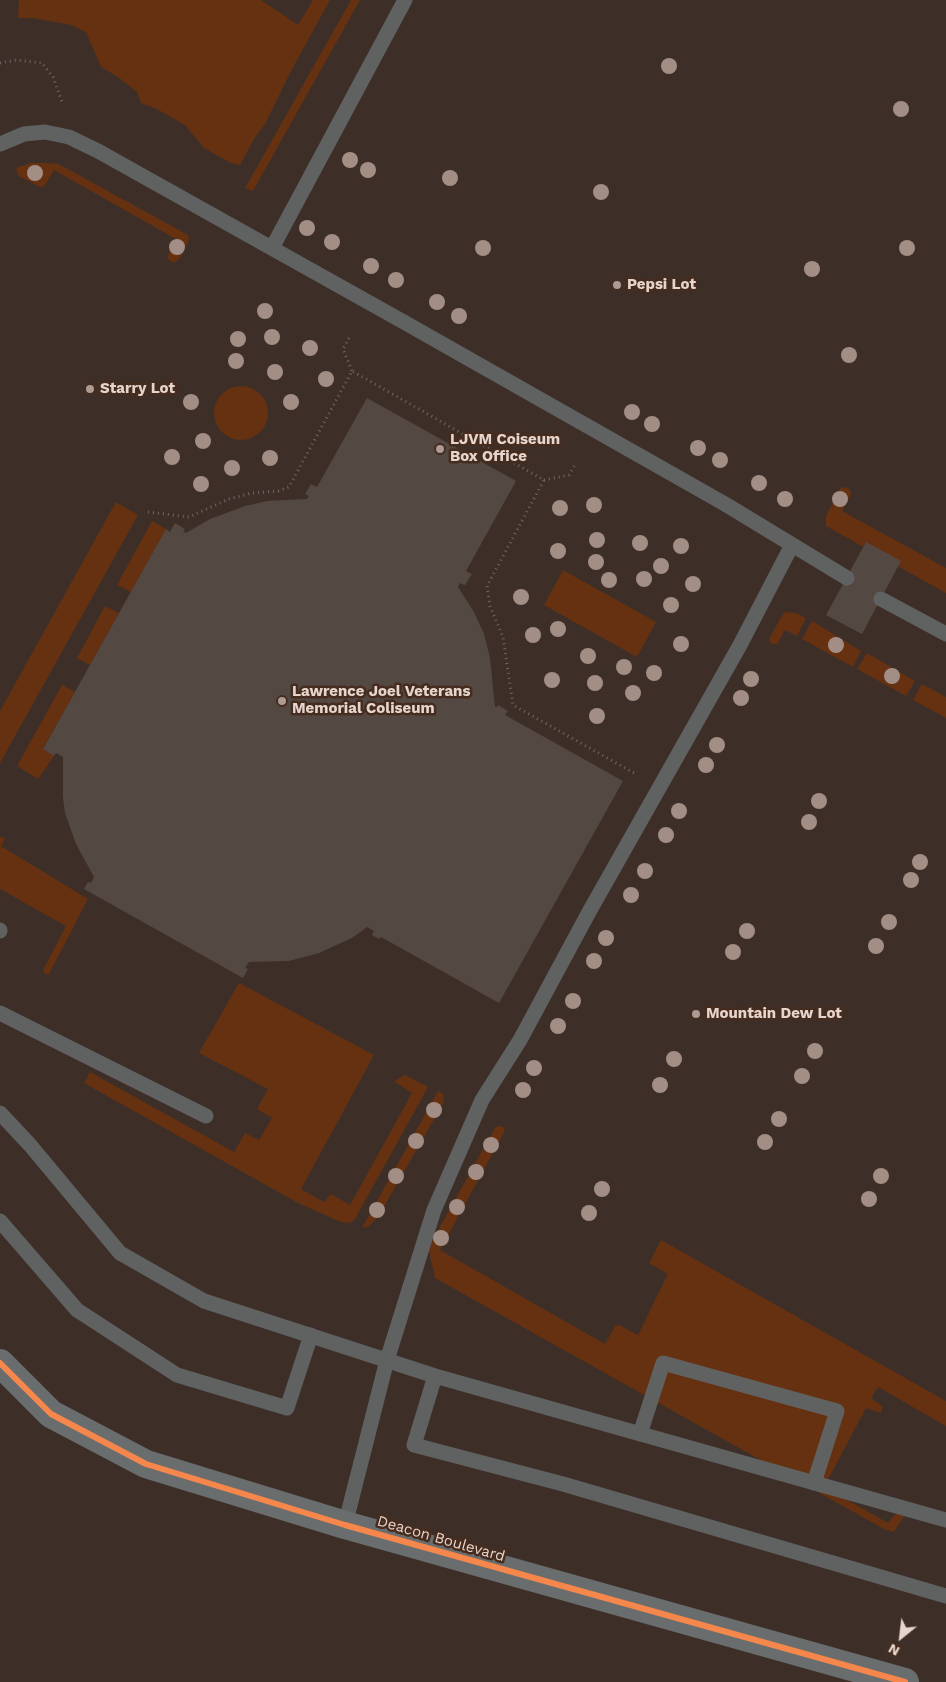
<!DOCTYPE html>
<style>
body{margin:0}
#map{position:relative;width:946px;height:1682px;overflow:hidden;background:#3d2f28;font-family:"Work Sans",sans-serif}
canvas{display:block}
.north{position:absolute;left:876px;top:1612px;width:50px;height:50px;-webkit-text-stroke:4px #462c1f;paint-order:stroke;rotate:209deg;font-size:14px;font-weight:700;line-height:20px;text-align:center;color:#e6d5cd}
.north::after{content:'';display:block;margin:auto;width:18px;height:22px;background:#e6d5cd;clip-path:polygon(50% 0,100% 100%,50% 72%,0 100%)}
</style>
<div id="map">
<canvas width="946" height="1682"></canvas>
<div class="north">N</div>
</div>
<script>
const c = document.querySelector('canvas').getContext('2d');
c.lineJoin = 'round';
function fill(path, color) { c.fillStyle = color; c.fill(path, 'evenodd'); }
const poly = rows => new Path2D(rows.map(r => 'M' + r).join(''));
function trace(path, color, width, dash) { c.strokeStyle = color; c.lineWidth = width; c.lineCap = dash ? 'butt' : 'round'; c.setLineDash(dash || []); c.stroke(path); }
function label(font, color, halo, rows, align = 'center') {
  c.font = font + ' "Work Sans",sans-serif'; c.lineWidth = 5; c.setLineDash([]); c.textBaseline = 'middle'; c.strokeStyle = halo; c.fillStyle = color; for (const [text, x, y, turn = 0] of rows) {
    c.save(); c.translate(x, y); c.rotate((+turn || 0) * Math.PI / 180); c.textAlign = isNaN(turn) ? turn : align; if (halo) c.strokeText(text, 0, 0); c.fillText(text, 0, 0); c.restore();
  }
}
fill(poly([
 [19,0,261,0,298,25,313,0,330,0,291,71,265,124,254,139,240,165,231,163,204,148,185,125,157,109,141,103,137,92,118,77,101,67,86,32,71,25,33,18,18,18],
 [351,0,360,0,253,191,245,188],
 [31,163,46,163,58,164,66,168,188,235,189,240,179,259,173,263,169,260,167,257,176,239,54,170,45,185,43,187,40,187,19,176,16,170,18,167],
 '214 413a27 27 0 1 1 54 0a27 27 0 1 1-54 0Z',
 [841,487,847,488,850,490,851,494,842,511,946,568,946,593,826,526,826,516],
 [116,502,138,515,0,763,0,711],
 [152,521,166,529,131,592,117,585],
 [563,570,656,622,637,657,544,605],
 [105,606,119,613,90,665,77,658],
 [784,612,796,613,806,618,797,636,785,630,777,644,773,644,770,643,769,639],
 [812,621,861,651,853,667,802,639],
 [867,653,915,681,906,696,857,669],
 [922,684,946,697,946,718,913,700],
 [62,685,75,692,43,748,54,756,38,779,17,766],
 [0,836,5,839,1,846,88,899,49,974,45,974,43,970,66,926,0,889],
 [239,983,374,1055,301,1189,324,1202,331,1194,350,1205,412,1093,395,1082,396,1080,405,1075,428,1087,355,1219,350,1223,341,1222,298,1203,84,1083,90,1072,234,1152,245,1133,259,1140,272,1118,257,1109,268,1089,199,1053],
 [438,1091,443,1094,444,1102,378,1217,369,1226,362,1228],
 [498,1126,503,1127,505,1130,502,1136,440,1250,605,1344,615,1326,619,1325,638,1335,668,1274,649,1263,661,1240,946,1401,946,1426,878,1387,871,1398,882,1406,882,1410,880,1413,866,1408,824,1487,888,1523,898,1511,903,1513,904,1517,895,1530,893,1532,884,1529,435,1278,429,1251,432,1241,495,1128]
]), '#653111');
fill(poly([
 [367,398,516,481,466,571,472,574,465,585,460,583,458,587,474,612,484,634,490,658,495,707,497,707,498,705,508,711,505,715,623,781,499,1003,381,937,379,939,372,935,374,931,367,927,352,938,319,953,289,961,249,962,245,968,248,969,243,978,84,889,88,882,91,883,94,877,76,844,65,813,63,797,63,757,56,753,54,756,43,749,166,529,170,532,175,523,185,529,183,531,186,533,210,519,245,506,267,501,307,499,309,496,305,494,311,484,317,487],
 [866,542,901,561,862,634,826,615]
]), '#544842');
trace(poly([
 [0,63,16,60,42,63,53,77,62,102],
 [349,338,343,349,352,371],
 [544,480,569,475,576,463],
 [148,512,189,517,229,499,252,493,278,491,289,487,352,371,544,480,487,586,490,606,503,637,513,705,634,773]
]), '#6b6967', 3, [1, 4]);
trace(poly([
 [0,144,24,134,45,132,69,137,98,151,402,321,725,504,847,578],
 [272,248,405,0],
 [881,599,946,634],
 [0,930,0,931],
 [0,1013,206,1116],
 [0,1113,30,1145,120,1253,204,1301,435,1376,946,1520],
 [0,1221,77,1310,177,1375,287,1408,311,1335],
 [435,1376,414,1445,563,1484,946,1596],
 [640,1434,663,1363,837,1411,814,1483],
 [345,1525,387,1360,434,1210,482,1100,520,1040,589,912,740,645,792,545]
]), '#606262', 15);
trace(poly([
 [0,1363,51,1414,146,1464,345,1525,905,1682]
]), '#696d6d', 28);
trace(poly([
 [0,1363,51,1414,146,1464,345,1525,905,1682]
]), '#f5874c', 6);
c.fillStyle = '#a28e85';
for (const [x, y] of [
 [669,66],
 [901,109],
 [350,160],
 [368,170],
 [35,173],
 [450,178],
 [601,192],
 [307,228],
 [332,242],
 [177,247],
 [483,248],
 [907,248],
 [371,266],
 [812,269],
 [396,280],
 [437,302],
 [265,311],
 [459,316],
 [272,337],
 [238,339],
 [310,348],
 [849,355],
 [236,361],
 [275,372],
 [326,379],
 [191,402],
 [291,402],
 [632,412],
 [652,424],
 [203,441],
 [698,448],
 [172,457],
 [270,458],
 [720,460],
 [232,468],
 [759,483],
 [201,484],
 [785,499],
 [840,499],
 [594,505],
 [560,508],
 [597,540],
 [640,543],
 [681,546],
 [558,551],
 [596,562],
 [661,566],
 [644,579],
 [609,580],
 [693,584],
 [521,597],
 [671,605],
 [558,629],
 [533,635],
 [681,644],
 [836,645],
 [588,656],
 [624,667],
 [654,673],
 [892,676],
 [751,679],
 [552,680],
 [595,683],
 [633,693],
 [741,698],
 [597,716],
 [717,745],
 [706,765],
 [819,801],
 [679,811],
 [809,822],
 [666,835],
 [920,862],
 [645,871],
 [911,880],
 [631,895],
 [889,922],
 [747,931],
 [606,938],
 [876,946],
 [733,952],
 [594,961],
 [573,1001],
 [558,1026],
 [815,1051],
 [674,1059],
 [534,1068],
 [802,1076],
 [660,1085],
 [523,1090],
 [434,1110],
 [779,1119],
 [416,1141],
 [765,1142],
 [491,1145],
 [476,1172],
 [396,1176],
 [881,1176],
 [602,1189],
 [869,1199],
 [457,1207],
 [377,1210],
 [589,1213],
 [441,1238]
]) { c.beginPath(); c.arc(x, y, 8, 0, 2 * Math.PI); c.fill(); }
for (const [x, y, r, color] of [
 [617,285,5,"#ab9b93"],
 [90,389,5,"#ab9b93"],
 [440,449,5,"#ab9b93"],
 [282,701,5,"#ab9b93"],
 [696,1014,5,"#ab9b93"]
]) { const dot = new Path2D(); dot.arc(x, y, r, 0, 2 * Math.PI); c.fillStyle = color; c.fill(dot); trace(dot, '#462c1f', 2); }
label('bold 15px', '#e6d5cd', '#462c1f', [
 ["Pepsi Lot",627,285],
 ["Starry Lot",100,389],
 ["LJVM Coiseum",450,440],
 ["Box Office",450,457],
 ["Lawrence Joel Veterans",292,692],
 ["Memorial Coliseum",292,709],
 ["Mountain Dew Lot",706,1014]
], 'left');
label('15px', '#e6d5cd', '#462c1f', [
 ["Deacon Boulevard",441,1539,16]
]);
</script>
